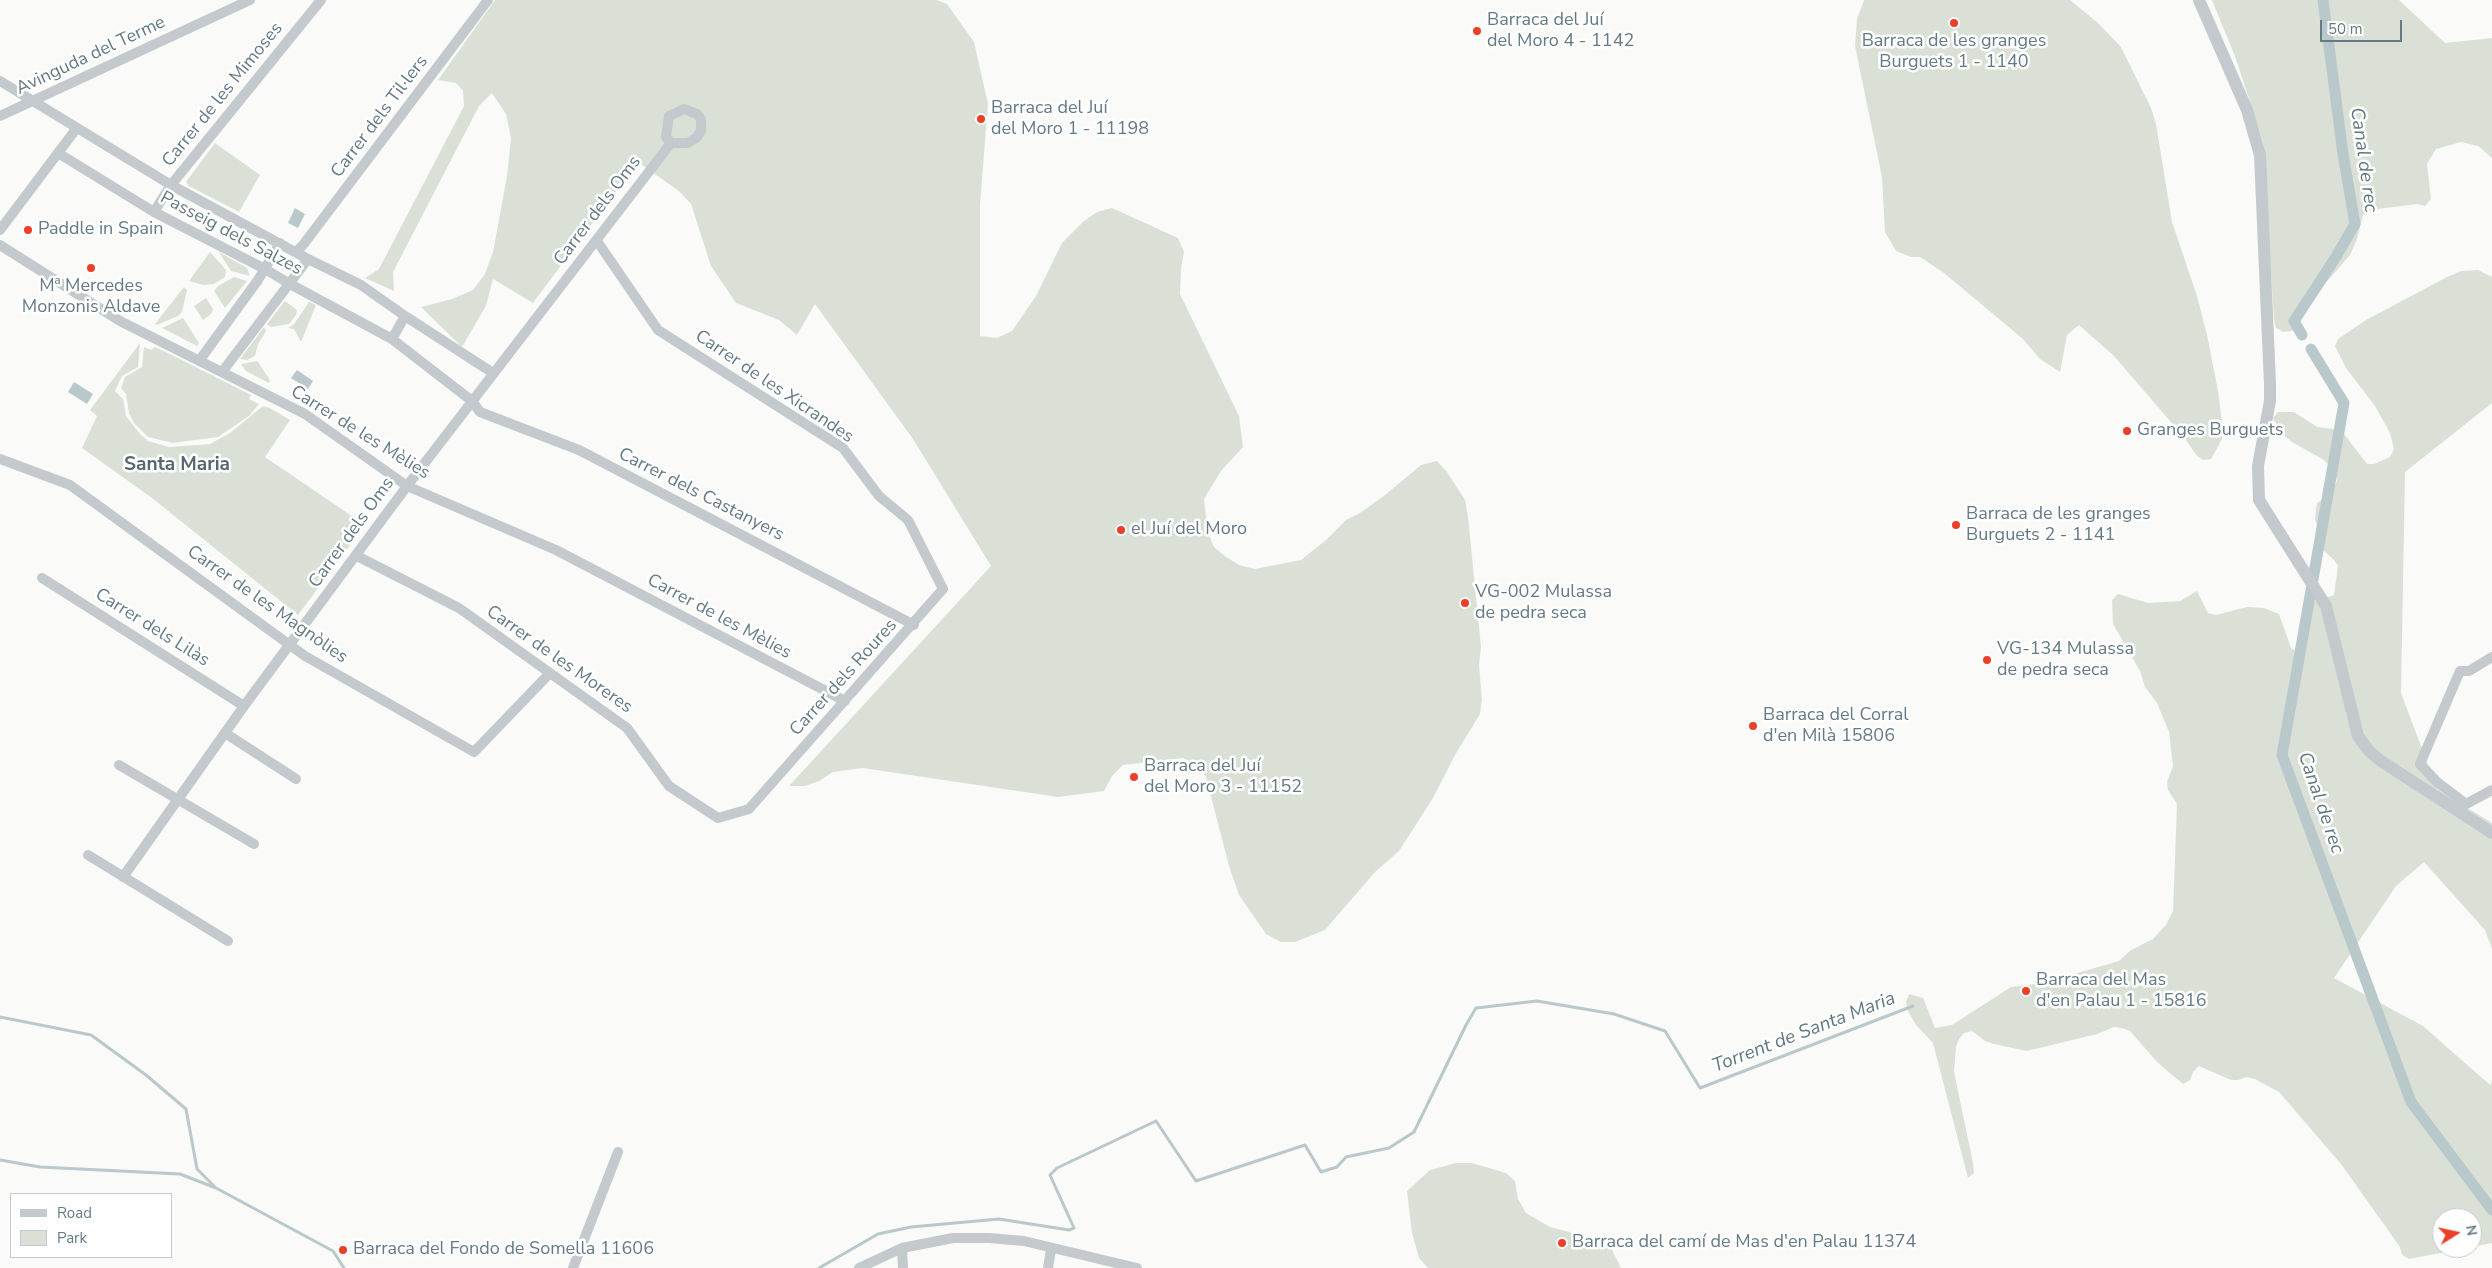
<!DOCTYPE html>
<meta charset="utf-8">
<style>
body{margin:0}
#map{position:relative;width:2492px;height:1268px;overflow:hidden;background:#fafaf8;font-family:"Nunito Sans",sans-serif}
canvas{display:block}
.legend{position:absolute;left:10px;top:1193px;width:162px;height:65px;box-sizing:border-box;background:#fff;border:1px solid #c1cace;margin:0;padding:6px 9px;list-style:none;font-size:15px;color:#647a84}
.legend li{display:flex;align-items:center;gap:10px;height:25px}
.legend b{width:25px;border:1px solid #c1cace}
.north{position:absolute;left:2432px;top:1208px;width:50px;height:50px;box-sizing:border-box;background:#fff;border:1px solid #c1cace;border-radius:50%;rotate:80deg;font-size:14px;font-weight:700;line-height:20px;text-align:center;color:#647a84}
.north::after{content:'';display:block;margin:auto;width:18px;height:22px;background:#eb3f27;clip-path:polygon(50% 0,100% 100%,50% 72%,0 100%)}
.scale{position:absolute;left:2320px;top:20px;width:82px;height:22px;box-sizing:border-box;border:2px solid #647a84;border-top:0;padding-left:6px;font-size:15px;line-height:18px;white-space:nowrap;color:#647a84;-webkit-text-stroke:4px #fff;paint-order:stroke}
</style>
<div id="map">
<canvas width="2492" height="1268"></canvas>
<ul class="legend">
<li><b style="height:6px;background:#c3c9cc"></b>Road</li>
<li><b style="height:14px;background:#dbe0d7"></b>Park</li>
</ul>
<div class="north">N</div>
<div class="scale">50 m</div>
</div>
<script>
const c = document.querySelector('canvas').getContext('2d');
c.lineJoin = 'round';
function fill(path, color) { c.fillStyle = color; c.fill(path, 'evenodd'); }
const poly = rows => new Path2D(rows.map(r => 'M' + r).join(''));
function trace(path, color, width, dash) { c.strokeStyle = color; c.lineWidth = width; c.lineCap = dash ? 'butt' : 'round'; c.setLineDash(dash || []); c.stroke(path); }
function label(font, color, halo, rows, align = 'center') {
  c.font = font + ' "Nunito Sans",sans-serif'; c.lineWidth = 5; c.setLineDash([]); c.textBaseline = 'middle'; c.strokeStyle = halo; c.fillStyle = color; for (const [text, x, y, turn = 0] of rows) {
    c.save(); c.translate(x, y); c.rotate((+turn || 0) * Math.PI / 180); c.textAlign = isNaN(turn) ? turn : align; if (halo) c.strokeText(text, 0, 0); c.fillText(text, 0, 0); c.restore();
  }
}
fill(poly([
 [495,0,937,0,947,4,974,42,988,104,980,204,980,336,997,338,1012,331,1036,296,1062,243,1084,221,1097,212,1112,208,1178,238,1184,252,1181,269,1180,294,1239,416,1243,447,1221,471,1204,499,1208,533,1214,547,1226,557,1239,565,1255,569,1301,560,1326,540,1346,520,1360,513,1385,495,1421,465,1437,461,1447,472,1465,500,1468,517,1481,647,1479,665,1482,699,1480,714,1455,755,1433,798,1399,851,1375,872,1325,930,1295,942,1281,942,1266,934,1239,895,1229,866,1206,777,1196,765,1183,758,1123,765,1112,776,1104,791,1058,797,863,768,833,772,819,781,805,786,789,786,991,566,913,439,815,304,797,335,779,320,736,303,711,266,691,204,680,192,638,162,533,303,493,279,486,306,462,347,421,307,452,299,473,290,485,274,493,252,507,176,511,138,506,114,492,93,479,106,393,272,394,291,365,278,379,269,464,106,463,91,456,83,438,80],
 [1864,0,2070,0,2098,23,2121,47,2151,108,2156,124,2172,222,2197,296,2207,335,2218,391,2223,431,2222,439,2211,459,2203,460,2197,456,2183,436,2114,356,2079,325,2067,335,2060,372,2040,359,2023,339,1944,273,1920,257,1911,257,1896,251,1885,232,1882,177,1855,46,1857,19],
 [2212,0,2399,0,2445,43,2492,38,2492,158,2478,146,2461,142,2436,149,2427,164,2431,199,2425,206,2417,204,2378,209,2363,215,2357,239,2350,255,2309,302,2292,331,2283,332,2276,328,2274,320,2263,142,2236,59],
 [215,143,260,175,239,212,189,186,186,182],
 [210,252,226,270,225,277,214,284,204,285,189,281],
 [219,252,247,268,250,276,231,271],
 [2478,270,2492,277,2492,403,2405,472,2401,693,2437,789,2492,823,2492,949,2485,930,2424,862,2396,886,2334,978,2423,1026,2490,1085,2492,1081,2492,1243,2472,1247,2472,1218,2442,1218,2442,1248,2467,1248,2409,1259,2402,1255,2400,1247,2341,1164,2279,1092,2255,1079,2246,1077,2238,1080,2231,1080,2199,1066,2193,1072,2190,1080,2183,1084,2158,1063,2130,1031,2122,1028,2114,1027,2097,1034,2027,1051,1994,1044,1985,1041,1972,1031,1964,1033,1959,1039,1956,1047,1954,1072,1973,1163,1974,1173,1968,1178,1933,1043,1916,1025,1908,1011,1906,1002,1909,994,1923,998,1935,1028,1952,1025,2011,987,2043,983,2119,961,2131,950,2153,939,2166,925,2173,911,2177,804,2168,790,2167,782,2173,766,2169,732,2157,703,2145,687,2140,671,2113,624,2112,600,2118,594,2148,603,2180,601,2197,591,2208,613,2216,615,2247,607,2264,608,2279,614,2291,648,2297,652,2304,649,2308,607,2314,602,2334,595,2338,566,2334,560,2322,549,2315,518,2317,503,2330,494,2337,481,2336,472,2324,460,2292,442,2280,432,2273,418,2278,412,2294,412,2317,427,2341,430,2367,464,2374,464,2390,457,2394,449,2390,433,2375,406,2346,368,2335,346,2338,339,2366,320,2447,277,2461,271],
 [234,277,247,281,225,308,214,291,218,286],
 [184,287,187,290,182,312,178,316,157,325,155,324],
 [206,298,213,309,211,314,203,320,194,306],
 [285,301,297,310,296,315,289,324,271,327,267,324],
 [309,302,316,305,301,342,294,329,288,328,294,324],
 [183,318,199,343,197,346,162,328],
 [264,327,266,331,258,344,255,356,247,360,240,359],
 [140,343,138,367,122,376,115,391,123,399,126,416,140,434,148,441,169,447,210,444,230,433,263,406,270,408,290,420,265,457,365,525,298,615,152,498,82,448,97,416,90,410],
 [144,347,151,350,155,347,170,354,251,395,249,399,259,404,249,416,218,437,173,443,148,437,134,423,129,413,126,394,121,388,125,377,142,367],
 [257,361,270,380,269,383,246,371,241,364],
 [1456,1163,1472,1163,1506,1173,1515,1181,1518,1199,1526,1213,1550,1227,1604,1241,1610,1246,1621,1268,1428,1268,1419,1258,1412,1233,1407,1191,1430,1170]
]), '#dbe0d7');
fill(poly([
 [295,208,305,214,298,228,288,223],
 [297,370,313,381,308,389,291,378],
 [74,382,93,394,87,404,68,392]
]), '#b9c8ca');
trace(poly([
 [0,1017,91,1035,146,1075,186,1109,197,1169,214,1186],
 [0,1160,40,1167,180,1174,216,1188,333,1251,344,1268],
 [819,1268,878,1234,911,1227,999,1219,1069,1230,1074,1228,1050,1175,1057,1168,1156,1121,1196,1181,1305,1145,1321,1172,1337,1167,1346,1157,1389,1148,1414,1132,1466,1025,1476,1008,1537,1001,1614,1014,1665,1031,1700,1088,1913,1006]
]), '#b9c8ca', 3);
trace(poly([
 [2302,335,2294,321,2334,260,2355,224,2343,154,2323,0],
 [2311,349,2344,403,2282,755,2411,1102,2492,1210]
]), '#b9c8ca', 11);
trace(poly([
 [0,81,171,185,308,259,361,285,405,316,493,373],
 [684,109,697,114,701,119,701,131,696,138,688,143,671,143,666,137,669,116,684,109],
 [0,116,250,0],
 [58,153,154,212,265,269,290,284,392,339,472,401,480,412,579,450,914,625],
 [154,212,171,185,321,0],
 [0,230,76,129],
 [0,245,120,321,305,414,407,486,556,550,845,701],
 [296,252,303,245,488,0],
 [392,339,405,316],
 [199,361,258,280,280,243],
 [222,372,308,259],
 [0,459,70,485,305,656,474,752,550,673],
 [357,556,459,608,627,728,669,786,718,818,749,809,943,589,908,520,879,496,843,448,658,330,597,241],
 [42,578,244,706],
 [2492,657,2469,671,2460,671,2420,764,2437,782,2466,804,2492,790],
 [225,733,296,779],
 [119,765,254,844],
 [88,855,228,941],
 [123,877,244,706,407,486,671,143],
 [902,1248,903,1268],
 [573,1268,618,1152],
 [859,1268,902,1248,953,1238,989,1238,1024,1241,1137,1268],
 [1048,1268,1051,1249]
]), '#c3c9cc', 10);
trace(poly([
 [2199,0,2247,110,2260,155,2270,384,2270,401,2258,466,2259,500,2326,606,2358,736,2369,751,2381,761,2492,833]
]), '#c3c9cc', 12);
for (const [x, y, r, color] of [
 [1954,23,5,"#eb3f27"],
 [1477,31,5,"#eb3f27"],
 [981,119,5,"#eb3f27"],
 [28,230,5,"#eb3f27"],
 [91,268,5,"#eb3f27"],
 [2127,431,5,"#eb3f27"],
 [1956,525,5,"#eb3f27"],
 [1121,530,5,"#eb3f27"],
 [1465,603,5,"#eb3f27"],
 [1987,660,5,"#eb3f27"],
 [1753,726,5,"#eb3f27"],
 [1134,777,5,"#eb3f27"],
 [2026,991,5,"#eb3f27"],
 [1562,1243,5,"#eb3f27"],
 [343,1250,5,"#eb3f27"]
]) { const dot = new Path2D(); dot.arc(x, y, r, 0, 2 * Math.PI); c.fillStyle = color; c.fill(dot); trace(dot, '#fff', 2); }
label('18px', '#647a84', '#fff', [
 ["Barraca del Juí",1487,21],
 ["del Moro 4 - 1142",1487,42],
 ["Barraca de les granges",1954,42,"center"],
 ["Burguets 1 - 1140",1954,63,"center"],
 ["Barraca del Juí",991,109],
 ["del Moro 1 - 11198",991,130],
 ["Paddle in Spain",38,230],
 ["Mª Mercedes",91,287,"center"],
 ["Monzonis Aldave",91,308,"center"],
 ["Granges Burguets",2137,431],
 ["Barraca de les granges",1966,515],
 ["Burguets 2 - 1141",1966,536],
 ["el Juí del Moro",1131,530],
 ["VG-002 Mulassa",1475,593],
 ["de pedra seca",1475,614],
 ["VG-134 Mulassa",1997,650],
 ["de pedra seca",1997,671],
 ["Barraca del Corral",1763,716],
 ["d'en Milà 15806",1763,737],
 ["Barraca del Juí",1144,767],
 ["del Moro 3 - 11152",1144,788],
 ["Barraca del Mas",2036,981],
 ["d'en Palau 1 - 15816",2036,1002],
 ["Barraca del camí de Mas d'en Palau 11374",1572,1243],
 ["Barraca del Fondo de Somella 11606",353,1250]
], 'left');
label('18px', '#647a84', '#fff', [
 ["Avinguda del Terme",91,56,-25],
 ["Carrer de les Mimoses",223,95,-51],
 ["Carrer dels Til·lers",380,117,-53],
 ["Carrer dels Oms",598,211,-53],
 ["Passeig dels Salzes",231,234,28],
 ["Carrer de les Xicrandes",774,387,34],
 ["Carrer de les Mèlies",360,433,32],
 ["Carrer dels Castanyers",701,495,27],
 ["Carrer dels Oms",352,533,-54],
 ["Carrer de les Magnòlies",267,605,35],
 ["Carrer de les Mèlies",719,617,28],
 ["Carrer dels Lilàs",152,628,32],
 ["Carrer de les Moreres",559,660,35],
 ["Carrer dels Roures",844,678,-48]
]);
label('italic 19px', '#5f787d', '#fff', [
 ["Canal de rec",2363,160,82],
 ["Canal de rec",2320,803,71],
 ["Torrent de Santa Maria",1804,1033,-21]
]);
label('bold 19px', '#56676f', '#fff', [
 ["Santa Maria",177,465]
]);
</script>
